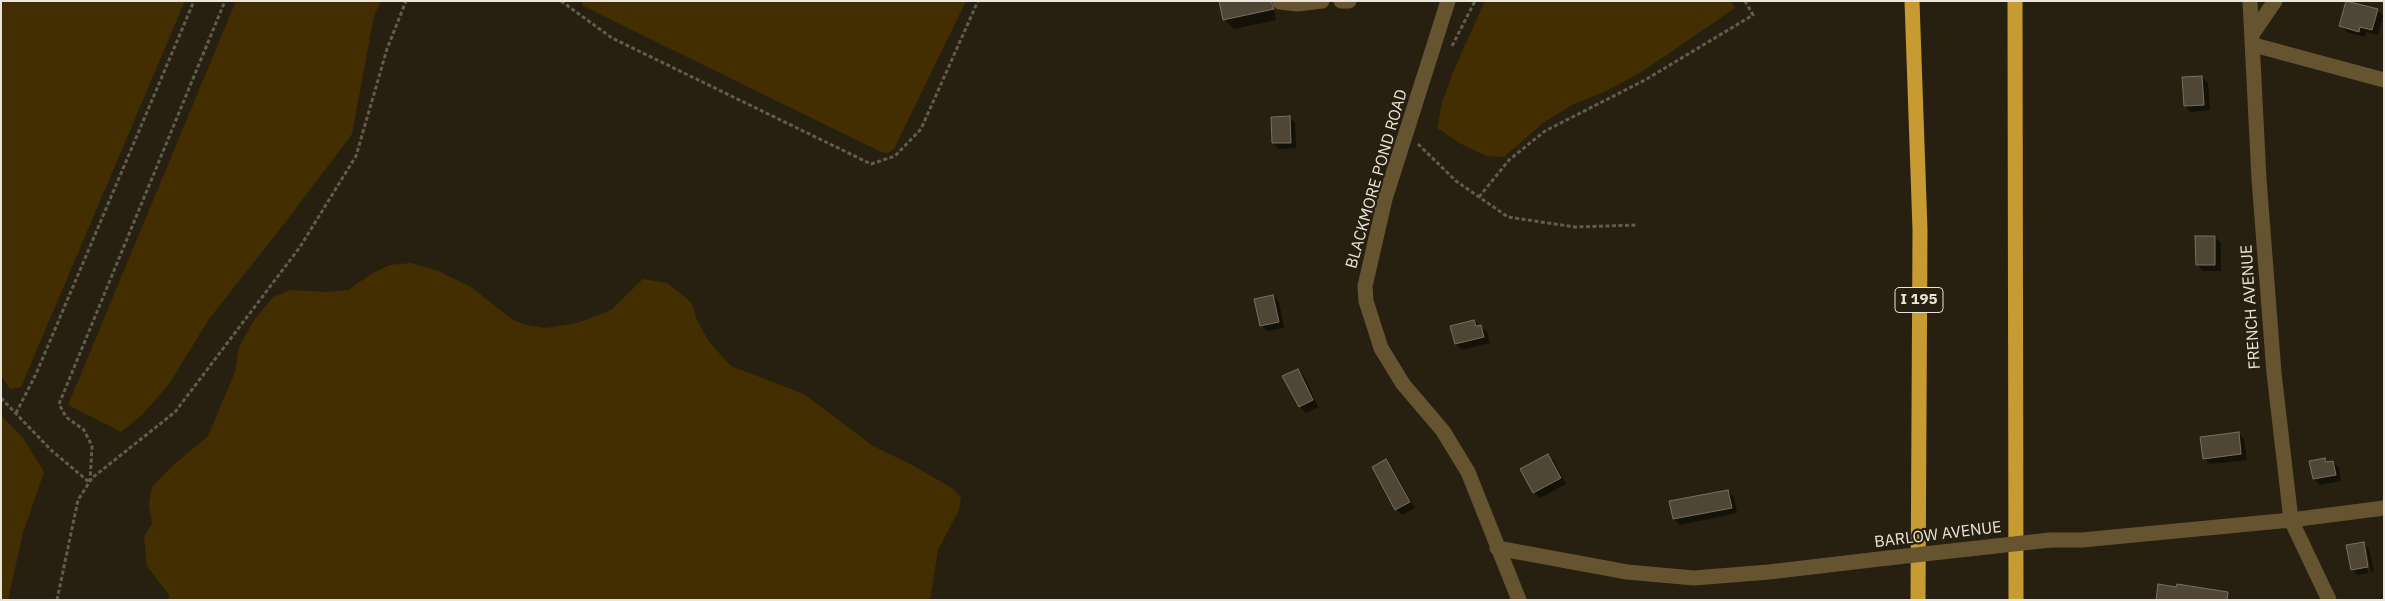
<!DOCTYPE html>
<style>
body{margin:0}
#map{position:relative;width:2385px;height:601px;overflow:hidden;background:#272010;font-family:"IBM Plex Sans",sans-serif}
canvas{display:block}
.frame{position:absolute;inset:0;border:2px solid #ebe6dc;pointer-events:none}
</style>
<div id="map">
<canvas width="2385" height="601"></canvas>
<div class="frame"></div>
</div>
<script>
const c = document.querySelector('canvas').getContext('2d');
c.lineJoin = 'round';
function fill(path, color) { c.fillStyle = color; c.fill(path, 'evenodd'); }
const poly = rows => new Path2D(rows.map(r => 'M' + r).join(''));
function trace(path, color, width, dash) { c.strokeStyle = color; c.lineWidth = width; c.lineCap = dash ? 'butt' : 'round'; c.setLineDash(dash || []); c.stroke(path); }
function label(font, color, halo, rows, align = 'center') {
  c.font = font + ' "IBM Plex Sans",sans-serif'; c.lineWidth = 4.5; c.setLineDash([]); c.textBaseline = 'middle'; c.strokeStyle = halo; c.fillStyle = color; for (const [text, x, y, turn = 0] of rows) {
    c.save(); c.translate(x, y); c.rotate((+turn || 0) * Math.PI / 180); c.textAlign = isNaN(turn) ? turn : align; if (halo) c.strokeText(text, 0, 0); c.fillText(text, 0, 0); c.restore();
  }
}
fill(poly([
 [1,1,185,1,21,387,10,389,1,376],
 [236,1,381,1,374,16,352,134,284,224,209,319,169,384,143,414,121,432,68,405],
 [581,1,966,1,894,149,888,153,881,152,583,6],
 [1485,1,1731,1,1735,8,1640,73,1606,91,1572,105,1543,123,1504,157,1487,156,1461,144,1437,128,1442,103,1453,72],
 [411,263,436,270,471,287,513,320,526,325,546,328,577,323,611,310,643,279,667,283,691,302,697,320,710,343,731,366,804,394,873,446,912,465,952,488,961,497,959,510,938,550,930,600,169,600,169,595,147,566,144,537,152,524,149,504,152,487,171,467,208,436,235,372,239,347,254,320,273,297,291,290,328,292,348,290,371,274,390,265],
 [1,415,23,438,44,472,23,533,8,600,1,600]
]), '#422e00');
fill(poly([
 [1220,1,1272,1,1276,20,1234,29,1225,20],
 [2377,10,2383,16,2378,35,2366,32,2365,37,2347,32,2341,26],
 [2202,77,2208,83,2210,110,2191,112,2185,106],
 [1289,117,1295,123,1296,148,1279,149,1273,143],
 [2215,237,2221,243,2221,271,2203,271,2197,265],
 [1273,296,1279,302,1284,328,1267,331,1261,325],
 [1474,321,1487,332,1490,343,1462,350,1456,344,1452,327],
 [1297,370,1304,376,1318,407,1306,413,1300,407],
 [2238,433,2244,439,2247,460,2210,464,2204,458],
 [1548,455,1554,461,1566,484,1540,498,1534,492],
 [2325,459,2329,463,2333,462,2339,468,2341,481,2320,485,2314,479],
 [1385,460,1391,467,1415,508,1402,515,1396,509],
 [1728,491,1734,497,1737,513,1680,525,1674,519],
 [2363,543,2369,549,2374,572,2358,575,2352,569],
 [2364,548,2366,548,2371,572,2368,573]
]), '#0007');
const building = poly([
 [1219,1,1271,1,1274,9,1223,20,1219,1],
 [2346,1,2378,9,2372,30,2360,27,2359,32,2339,26,2346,1],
 [2202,76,2204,105,2184,106,2182,77,2202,76],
 [1290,116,1291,143,1272,143,1271,117,1290,116],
 [2195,236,2215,236,2215,265,2196,265,2195,236],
 [1273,295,1279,322,1260,326,1254,299,1273,295],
 [1474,320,1476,326,1481,325,1484,337,1455,344,1450,326,1474,320],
 [1298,369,1313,400,1299,407,1282,376,1298,369],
 [2239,432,2241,454,2203,459,2200,437,2239,432],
 [1548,454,1561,478,1533,493,1520,469,1548,454],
 [2325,458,2326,462,2333,461,2336,475,2313,479,2309,461,2325,458],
 [1386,459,1410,502,1395,510,1372,467,1386,459],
 [1728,490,1732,508,1673,519,1669,501,1728,490],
 [2364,542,2368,567,2351,570,2346,545,2364,542],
 [2158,584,2176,587,2177,584,2228,592,2227,600,2156,600,2158,584]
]);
fill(building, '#4f4636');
trace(building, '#79705e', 1);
trace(poly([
 [561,1,612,38,871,164,895,156,921,129,978,1],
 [1452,46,1475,1],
 [1418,144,1456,181,1508,217,1575,227,1637,225],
 [1479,197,1509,160,1545,131,1645,80,1753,15,1745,1],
 [1,398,51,450,89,482],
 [16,413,36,374,194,1],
 [90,482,92,446,84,430,66,417,59,404,225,1],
 [57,600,78,500,92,478,175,412,300,247,356,156,387,49,406,1]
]), '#625c4e', 3, [4, 2.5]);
trace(poly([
 [1341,1,1349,1],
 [1448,1,1385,199,1365,286,1366,301,1381,348,1403,384,1443,431,1468,472,1519,600],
 [2250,1,2259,179,2274,373,2291,520,2329,600],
 [1280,2,1297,4,1322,1],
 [2253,33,2275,1],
 [2254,45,2384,80],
 [2050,540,2082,540,2291,520,2384,508],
 [1497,548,1627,572,1694,578,1769,572,1888,558]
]), '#665430', 15);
trace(poly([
 [1912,1,1920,230,1918,600],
 [2015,1,2016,600]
]), '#c89a32', 15);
trace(poly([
 [1888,558,2050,540]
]), '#665430', 15);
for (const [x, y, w] of [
 [1919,300,48]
]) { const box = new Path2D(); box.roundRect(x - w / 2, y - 12.5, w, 25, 4); c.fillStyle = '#272010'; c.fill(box); trace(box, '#ebe6dc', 1); }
label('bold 15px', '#ebe6dc', null, [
 ["I 195",1919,300]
]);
label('16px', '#ebe6dc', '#272010', [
 ["BLACKMORE POND ROAD",1377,179,-74],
 ["FRENCH AVENUE",2251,307,-94],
 ["BARLOW AVENUE",1938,535,-7]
]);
</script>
